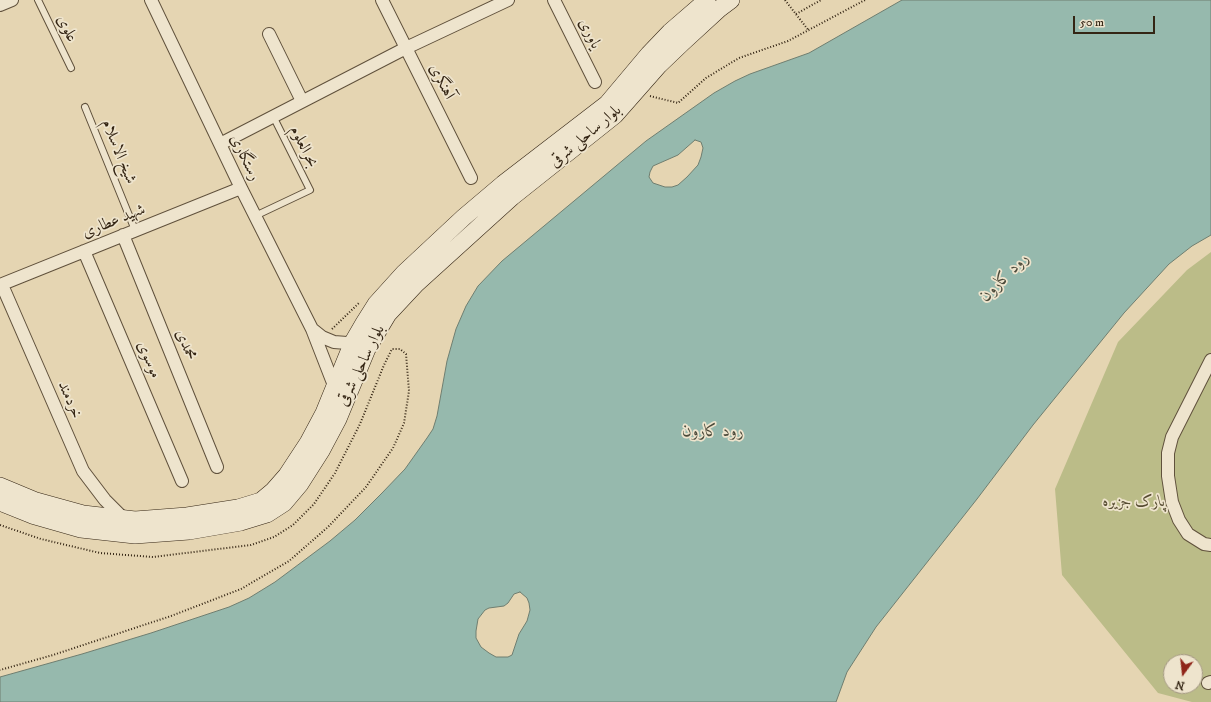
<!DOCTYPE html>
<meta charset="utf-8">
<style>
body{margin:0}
#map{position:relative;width:1211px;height:702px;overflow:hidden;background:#e5d5b2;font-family:"IM FELL DW Pica",serif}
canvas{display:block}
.north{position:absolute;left:1163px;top:654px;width:40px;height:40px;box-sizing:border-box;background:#eee4cd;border:1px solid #a49883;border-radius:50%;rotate:195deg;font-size:11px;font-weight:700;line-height:16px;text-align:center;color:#342514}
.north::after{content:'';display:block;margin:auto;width:14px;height:18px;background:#8f2418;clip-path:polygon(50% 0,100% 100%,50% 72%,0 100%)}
.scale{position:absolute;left:1073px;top:16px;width:82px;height:18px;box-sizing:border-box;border:2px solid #342514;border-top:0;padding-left:5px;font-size:12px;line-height:14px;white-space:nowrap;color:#342514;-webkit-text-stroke:3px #eee4cd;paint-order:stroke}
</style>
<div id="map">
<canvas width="1211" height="702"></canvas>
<div class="north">N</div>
<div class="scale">50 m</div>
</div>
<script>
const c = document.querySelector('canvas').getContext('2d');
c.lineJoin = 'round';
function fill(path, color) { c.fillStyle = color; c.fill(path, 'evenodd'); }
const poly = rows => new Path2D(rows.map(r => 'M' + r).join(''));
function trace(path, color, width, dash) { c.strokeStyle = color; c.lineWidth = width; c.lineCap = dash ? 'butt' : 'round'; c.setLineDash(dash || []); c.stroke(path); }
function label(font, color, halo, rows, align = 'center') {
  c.font = font + ' "IM FELL DW Pica",Amiri,serif'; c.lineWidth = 3.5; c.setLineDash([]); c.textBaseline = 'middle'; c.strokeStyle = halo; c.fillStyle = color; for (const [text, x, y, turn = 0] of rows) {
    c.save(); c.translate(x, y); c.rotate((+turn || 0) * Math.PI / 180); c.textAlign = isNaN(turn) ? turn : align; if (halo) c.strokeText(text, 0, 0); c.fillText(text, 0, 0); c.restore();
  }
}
fill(poly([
 [1211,252,1211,702,1192,702,1158,693,1062,575,1055,489,1118,342,1187,270],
 [1171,662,1195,662,1195,686,1171,686]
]), '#bbbc88');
const water = poly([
 [902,0,1211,0,1211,235,1192,246,1169,264,1124,313,1033,425,977,499,876,627,847,672,836,702,0,702,0,677,82,654,151,633,229,607,249,598,275,582,330,541,355,520,382,493,405,469,427,438,433,429,437,416,447,361,456,329,466,306,478,286,502,261,646,141,714,93,735,81,750,74,809,53,902,0],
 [695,140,701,142,703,148,701,157,698,165,687,177,678,185,672,187,665,187,653,183,649,177,650,172,653,166,678,155,695,140],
 [520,592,527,598,529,603,530,610,527,621,519,634,512,655,508,657,496,657,489,653,481,647,476,638,476,631,478,619,485,610,489,608,504,606,508,603,514,594,520,592]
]);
fill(water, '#96b9ad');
trace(water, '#6f7e70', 1);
const lane = poly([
 [38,0,71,68],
 [85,107,135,230],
 [255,216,310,190,273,116]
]);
const street = poly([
 [151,0,241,188,312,329,335,388],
 [382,0,471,178],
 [554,0,595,82],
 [0,5,12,0],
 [269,34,302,101],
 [220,144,406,48,508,0],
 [123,235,217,467],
 [84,251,182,481],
 [0,285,241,188],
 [2,285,83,471,105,500,124,519],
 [312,329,322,337,334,342,347,343,353,342],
 [1211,360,1172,437,1168,453,1168,476,1172,502,1179,520,1188,534,1204,544,1211,545],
 [1208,683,1211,682]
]);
const secondary = poly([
 [0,486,36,501,83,514,135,520,187,516,238,508,261,501,273,491,287,475,308,443,324,413,353,342,364,323,376,304,404,273,464,217,503,184,607,104,649,54,670,32,707,0],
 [0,502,32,515,81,529,135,535,189,531,241,522,267,514,284,503,300,484,321,451,338,419,367,349,388,314,416,284,512,197,615,115,659,65,682,43,719,9,731,0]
]);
trace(lane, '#60513c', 8);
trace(street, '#60513c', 14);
trace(secondary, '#342514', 18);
trace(poly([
 [785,0,809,31],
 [796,14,821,0],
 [650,96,678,103,706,78,739,58,788,41,865,0],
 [332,329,359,303],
 [0,525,41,539,100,553,153,557,251,545,274,537,293,525,314,504,335,473,360,424,384,365,392,349,400,349,406,354,409,391,404,423,393,448,366,487,328,527,289,561,241,589,171,616,53,655,0,670]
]), '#342514', 2, [1, 2]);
trace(lane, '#eee4cd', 6);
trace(street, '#eee4cd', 12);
trace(secondary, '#eee4cd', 17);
label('16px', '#342514', '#eee4cd', [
 ["علوی",66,29,64],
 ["یاوری",589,34,64],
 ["آهنگری",441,82,63],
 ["بلوار ساحلی شرقی",586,137,-40],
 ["بحرالعلوم",303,147,63],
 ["شیخ الاسلام",118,152,68],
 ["رستگاری",244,158,64],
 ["شهید عطاری",114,222,-22],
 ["محمدی",185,345,68],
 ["موسوی",148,360,67],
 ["بلوار ساحلی شرقی",362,366,-64],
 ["خردمند",69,400,67]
]);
label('italic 16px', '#564b31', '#eee4cd', [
 ["پارک جزیره",1134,503]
]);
label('italic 17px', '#4c4a3a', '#eee4cd', [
 ["رود کارون",1005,278,-45],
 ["رود کارون",713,432]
]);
</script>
